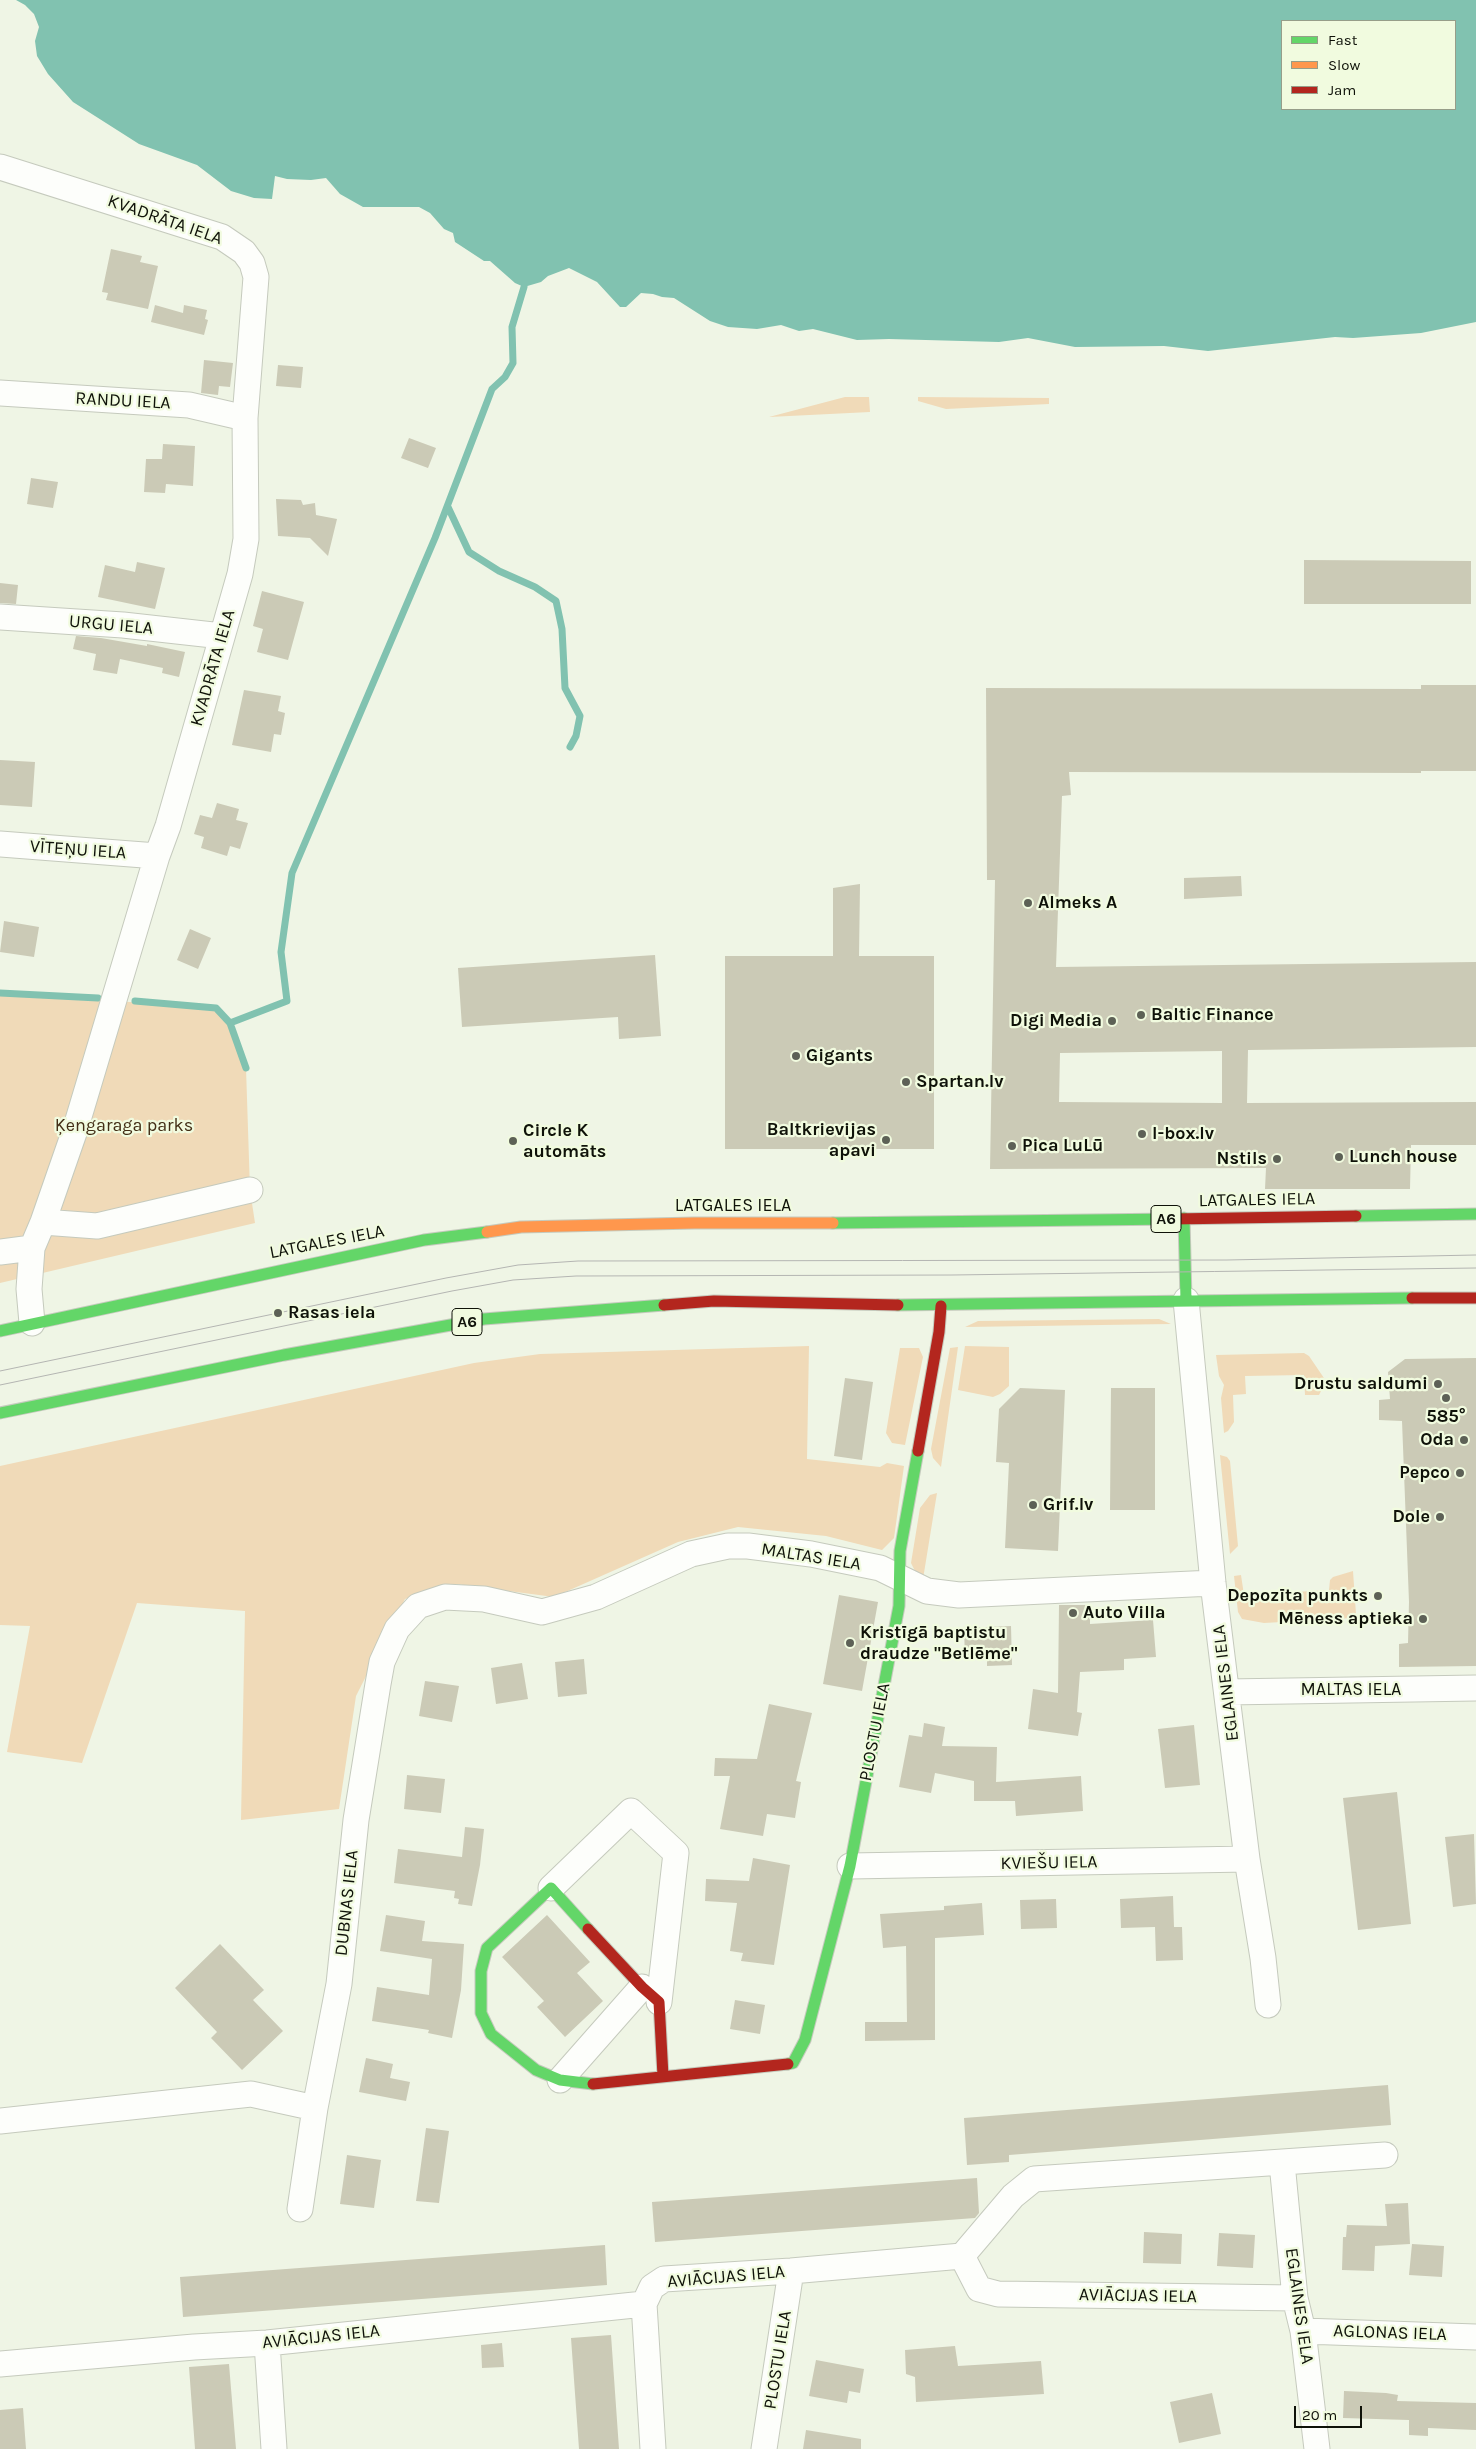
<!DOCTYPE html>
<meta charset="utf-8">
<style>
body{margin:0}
#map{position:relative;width:1476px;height:2449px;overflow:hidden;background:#eff5e5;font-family:Karla,sans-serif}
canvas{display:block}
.legend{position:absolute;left:1281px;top:20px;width:175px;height:90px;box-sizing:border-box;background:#f1fbdf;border:1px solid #979e89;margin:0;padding:6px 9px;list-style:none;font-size:15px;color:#0f1209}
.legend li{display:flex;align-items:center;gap:10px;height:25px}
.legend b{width:25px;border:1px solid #979e89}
.scale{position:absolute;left:1294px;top:2406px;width:68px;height:22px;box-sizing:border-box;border:2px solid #0f1209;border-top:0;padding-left:6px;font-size:15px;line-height:18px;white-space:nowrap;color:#0f1209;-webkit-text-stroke:4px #f1fbdf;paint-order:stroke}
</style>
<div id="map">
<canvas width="1476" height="2449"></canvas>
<ul class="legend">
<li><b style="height:6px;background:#63d668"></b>Fast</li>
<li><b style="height:6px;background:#ff974d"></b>Slow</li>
<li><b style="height:6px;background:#b3261e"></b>Jam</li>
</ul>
<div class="scale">20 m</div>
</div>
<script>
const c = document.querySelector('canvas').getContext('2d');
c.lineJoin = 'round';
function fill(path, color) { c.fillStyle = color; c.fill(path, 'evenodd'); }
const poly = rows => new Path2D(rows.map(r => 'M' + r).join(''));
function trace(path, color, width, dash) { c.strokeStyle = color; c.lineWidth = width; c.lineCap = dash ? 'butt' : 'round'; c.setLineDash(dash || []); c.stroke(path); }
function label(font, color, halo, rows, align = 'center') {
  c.font = font + ' Karla,sans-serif'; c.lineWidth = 4.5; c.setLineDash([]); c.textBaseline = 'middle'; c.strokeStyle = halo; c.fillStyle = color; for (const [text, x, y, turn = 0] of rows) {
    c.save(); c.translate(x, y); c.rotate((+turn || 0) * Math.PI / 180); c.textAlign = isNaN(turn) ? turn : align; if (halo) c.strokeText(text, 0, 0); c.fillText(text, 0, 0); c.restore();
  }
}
fill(poly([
 [845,397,869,397,870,412,769,417],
 [918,397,1049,398,1049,404,946,409,918,401],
 [0,993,216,1008,230,1023,246,1068,250,1190,255,1223,0,1283],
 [1159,1319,1171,1324,965,1327,978,1321],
 [809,1346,807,1459,880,1467,887,1463,904,1466,894,1538,882,1550,826,1536,738,1527,678,1542,554,1597,456,1584,405,1599,356,1696,339,1809,241,1820,245,1611,137,1603,82,1763,7,1752,30,1626,0,1625,0,1466,474,1363,540,1354],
 [965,1346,1009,1347,1009,1386,1000,1394,993,1397,958,1390],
 [958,1347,941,1467,933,1458,931,1449,950,1348],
 [900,1348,919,1348,923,1357,905,1445,892,1443,886,1433],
 [1304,1353,1309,1356,1326,1381,1319,1395,1305,1395,1304,1375,1245,1376,1246,1394,1233,1395,1234,1422,1228,1431,1224,1433,1221,1398,1224,1385,1219,1376,1216,1355],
 [1220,1455,1227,1457,1230,1461,1238,1546,1230,1554],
 [937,1493,923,1579,916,1573,911,1563,920,1508,930,1495],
 [1353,1571,1356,1614,1352,1618,1264,1623,1242,1619,1238,1612,1234,1576,1241,1575,1244,1595,1329,1590,1330,1580,1333,1577]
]), '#f0dab8');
fill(poly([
 [16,0,1476,0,1476,322,1421,333,1353,338,1335,337,1208,351,1164,346,1075,347,1028,338,999,342,889,339,857,340,813,329,799,331,781,325,757,329,728,327,710,321,674,298,662,297,653,294,641,293,626,307,620,307,597,282,569,268,548,276,541,282,524,287,515,283,490,261,484,261,455,242,453,233,444,229,430,213,419,207,363,207,340,194,326,178,311,180,287,179,275,176,272,199,254,198,231,191,197,165,139,144,73,102,48,74,37,56,35,41,39,27,34,14,25,5],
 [1282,21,1455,21,1455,109,1282,109]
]), '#81c2b0');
trace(poly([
 [448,507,469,552,499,571,535,587,556,601,562,629,565,688,580,716,576,736,570,747],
 [0,993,98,998],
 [135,1001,216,1008,230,1023],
 [246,1068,230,1023,287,1001,281,952,292,873,435,538,492,389,505,377,513,363,512,327,524,287]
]), '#81c2b0', 7);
fill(poly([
 [111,249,142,256,140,262,158,266,148,309,106,300,108,293,102,292],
 [155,305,183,313,184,305,207,310,205,319,208,320,204,335,151,322],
 [204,360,233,363,230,387,219,386,218,395,201,393],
 [278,365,303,367,301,388,276,386],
 [409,438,436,448,428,468,401,458],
 [163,444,195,446,193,486,166,484,165,493,144,492,146,459,162,459],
 [31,478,58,482,53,508,27,504],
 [276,499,301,500,303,505,315,503,316,515,337,519,328,556,310,538,278,536],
 [1304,560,1471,561,1471,604,1304,604],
 [137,562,165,568,155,609,98,597,105,565,135,572],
 [0,583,18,585,16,604,0,603],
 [262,591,304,602,288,660,257,652,263,629,253,626],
 [76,636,101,638,147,646,147,644,185,652,179,677,162,673,163,668,120,659,117,674,93,670,96,654,73,649],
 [1421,685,1476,685,1476,771,1421,771,1421,773,1069,772,1071,795,1062,796,1056,967,1476,962,1476,1047,1248,1050,1247,1103,1476,1102,1476,1145,1411,1145,1410,1189,1265,1189,1266,1168,990,1169,995,880,987,880,986,688,1421,689],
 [1222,1051,1222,1103,1059,1102,1060,1053],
 [244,690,281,696,278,711,285,713,281,735,274,734,271,752,232,745],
 [0,760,35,762,32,807,0,805],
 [217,803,239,809,236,820,248,823,240,849,230,846,227,856,201,848,204,837,194,834,200,815,212,818],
 [1241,876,1242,896,1184,899,1184,878],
 [860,884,859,956,934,956,934,1149,725,1149,725,956,833,956,833,888],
 [4,921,39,927,34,957,0,952],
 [190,929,211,938,198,969,177,960],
 [655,955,661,1036,619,1039,618,1017,462,1027,458,968],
 [1476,1358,1476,1666,1399,1667,1399,1644,1408,1643,1409,1602,1402,1421,1379,1420,1379,1400,1390,1399,1388,1372,1405,1359],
 [845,1378,873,1382,862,1460,834,1456],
 [1020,1388,1065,1390,1058,1551,1005,1548,1009,1463,996,1462,999,1409],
 [1111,1388,1155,1388,1155,1510,1110,1510],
 [839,1595,878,1602,862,1691,823,1684],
 [1059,1605,1090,1605,1090,1624,1153,1620,1156,1657,1124,1659,1124,1670,1080,1672,1077,1712,1082,1713,1078,1736,1028,1729,1033,1689,1058,1693],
 [1011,1626,1012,1665,987,1666,987,1658,965,1659,964,1628],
 [584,1659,587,1694,558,1697,555,1662],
 [522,1663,528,1699,496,1704,491,1668],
 [425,1681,459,1686,452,1722,419,1716],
 [769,1704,812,1713,796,1781,801,1782,795,1818,767,1814,763,1836,720,1829,730,1776,714,1776,715,1758,757,1759],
 [924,1723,945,1727,942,1746,997,1747,996,1782,1081,1776,1083,1811,1016,1816,1015,1801,974,1801,974,1781,935,1773,931,1793,899,1787,909,1735,922,1737],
 [1194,1725,1200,1785,1165,1788,1158,1729],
 [407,1775,445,1779,441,1813,404,1809],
 [1397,1792,1411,1924,1358,1930,1343,1798],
 [465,1827,484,1829,480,1865,472,1906,458,1904,459,1899,454,1898,455,1891,394,1883,398,1849,462,1857],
 [1474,1834,1476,1904,1453,1907,1445,1837],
 [753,1858,790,1865,774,1965,741,1961,743,1953,730,1951,737,1903,705,1901,706,1879,749,1881],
 [1173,1896,1174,1927,1182,1927,1183,1960,1156,1961,1155,1927,1121,1928,1120,1899],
 [1056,1899,1057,1928,1021,1929,1020,1900],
 [982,1903,984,1935,935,1938,935,2040,865,2041,865,2022,907,2022,906,1946,883,1948,880,1914,944,1910,944,1906],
 [386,1915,425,1921,422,1941,464,1944,461,1990,452,2038,428,2033,429,2030,372,2021,377,1987,429,1995,432,1959,380,1951],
 [547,1915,590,1962,577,1973,603,2001,565,2037,537,2007,544,2001,502,1957],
 [220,1944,264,1990,253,2000,283,2031,242,2070,211,2038,217,2032,175,1988],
 [735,2000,765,2005,760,2034,730,2029],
 [366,2058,393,2064,390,2078,410,2082,406,2101,359,2092],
 [1388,2085,1391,2125,1009,2155,1009,2162,967,2165,964,2118],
 [426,2128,449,2131,439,2203,416,2201],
 [347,2155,381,2160,374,2208,340,2204],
 [977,2178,979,2213,975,2218,655,2242,652,2202],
 [1408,2203,1410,2244,1375,2246,1374,2271,1342,2270,1343,2237,1346,2237,1347,2225,1387,2226,1385,2204],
 [1144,2232,1182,2234,1181,2264,1143,2263],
 [1219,2233,1255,2235,1253,2268,1217,2266],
 [1412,2244,1444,2246,1442,2277,1409,2275],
 [605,2245,607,2285,183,2317,180,2277],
 [611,2335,619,2449,579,2449,571,2338],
 [502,2343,504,2367,482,2368,481,2345],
 [955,2346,958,2366,1041,2361,1044,2394,916,2402,915,2377,906,2374,905,2350],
 [816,2360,864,2369,860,2393,849,2391,847,2403,809,2396],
 [229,2364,236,2449,195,2449,189,2367],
 [1344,2391,1386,2393,1398,2395,1397,2401,1476,2403,1476,2430,1428,2428,1428,2436,1409,2435,1409,2420,1343,2418],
 [1212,2393,1221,2434,1179,2443,1170,2402],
 [23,2408,26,2449,0,2449,0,2410],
 [806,2430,861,2439,861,2449,803,2449]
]), '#cbcab6');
const street = poly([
 [0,167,222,237,244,252,252,263,256,277,245,418,246,539,240,574,168,826,157,856,75,1130,43,1222,32,1248,29,1289,32,1323],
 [0,393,189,405,245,418],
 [0,617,123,625,222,636],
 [0,844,157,856],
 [43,1222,97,1226,250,1190],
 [0,1252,32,1248],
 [1186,1300,1213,1583,1247,1859,1263,1958,1268,2005],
 [1227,1692,1476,1688],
 [850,1866,1247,1859],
 [551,1888,631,1811,676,1853,659,2002],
 [560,2080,642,1987],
 [0,2121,251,2094,315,2108],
 [1282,2163,1295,2298,1303,2331,1317,2449],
 [300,2209,315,2108,339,1984,356,1820,378,1684,382,1662,397,1629,418,1606,445,1597,484,1599,542,1612,596,1597,691,1554,728,1546,748,1546,811,1554,880,1568,927,1591,959,1595,1213,1583],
 [962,2256,1013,2196,1034,2179,1385,2155],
 [962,2256,979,2289,998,2294,1295,2298],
 [644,2304,653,2449],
 [1303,2331,1476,2337],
 [267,2343,274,2449],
 [0,2364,194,2347,267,2343,644,2304,652,2287,664,2279,791,2271,962,2256],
 [764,2449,791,2271]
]);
const fast = poly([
 [1356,1216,1476,1214],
 [1184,1218,1186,1300],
 [833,1223,1173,1219],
 [898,1305,1412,1298],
 [0,1331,424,1240,487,1232],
 [0,1413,284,1355,484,1319,664,1305],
 [588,1929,551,1888,487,1948,481,1971,481,2013,491,2034,536,2070,560,2080,593,2084],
 [788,2064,793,2063,805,2040,850,1866,899,1606,900,1551,918,1451]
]);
const slow = poly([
 [487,1232,521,1227,694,1223,833,1223]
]);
const jam = poly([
 [1173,1219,1356,1216],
 [1412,1298,1476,1298],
 [664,1305,714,1301,898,1305],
 [918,1451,939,1332,941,1306],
 [588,1929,642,1987,659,2002,663,2076],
 [593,2084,788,2064]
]);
trace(street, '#c5cabd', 27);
trace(fast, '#c5cabd', 13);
trace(slow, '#c5cabd', 13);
trace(jam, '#c5cabd', 13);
trace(street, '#fdfefb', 25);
trace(fast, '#63d668', 11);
trace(slow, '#ff974d', 11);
trace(jam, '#b3261e', 11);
trace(poly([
 [0,1371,446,1278,518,1265,578,1261,1227,1260,1476,1255],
 [0,1385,452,1291,513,1280,576,1276,952,1275,1476,1268]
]), '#b4b5b2', 1);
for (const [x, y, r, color] of [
 [1028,903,5,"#5d6156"],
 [1141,1015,5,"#5d6156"],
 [1112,1021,5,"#5d6156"],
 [796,1056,5,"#5d6156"],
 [906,1082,5,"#5d6156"],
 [1142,1134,5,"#5d6156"],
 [886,1140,5,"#5d6156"],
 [513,1141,5,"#5d6156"],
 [1012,1146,5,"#5d6156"],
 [1339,1157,5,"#5d6156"],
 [1277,1159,5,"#5d6156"],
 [278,1313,5,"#5d6156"],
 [1438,1384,5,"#5d6156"],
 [1446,1398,5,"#5d6156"],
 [1464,1440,5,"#5d6156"],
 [1460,1473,5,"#5d6156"],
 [1033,1505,5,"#5d6156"],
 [1440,1517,5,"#5d6156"],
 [1378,1596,5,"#5d6156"],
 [1073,1613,5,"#5d6156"],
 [1423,1619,5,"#5d6156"],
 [850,1643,5,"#5d6156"]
]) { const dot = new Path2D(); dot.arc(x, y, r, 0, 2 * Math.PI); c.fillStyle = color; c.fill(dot); trace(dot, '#f1fbdf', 2); }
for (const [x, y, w] of [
 [1166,1219,30],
 [467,1322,30]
]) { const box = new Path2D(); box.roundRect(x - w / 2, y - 13.5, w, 27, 4); c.fillStyle = '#f1fbdf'; c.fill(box); trace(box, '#0f1209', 1); }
label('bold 16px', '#0f1209', null, [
 ["A6",1166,1219],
 ["A6",467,1322]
]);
label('18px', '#0f1209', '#f1fbdf', [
 ["KVADRĀTA IELA",165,220,19],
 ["RANDU IELA",123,401,3],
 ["URGU IELA",111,625,5],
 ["KVADRĀTA IELA",213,668,-74],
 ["VĪTEŅU IELA",78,850,4],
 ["LATGALES IELA",1257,1200,-1],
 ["LATGALES IELA",733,1206],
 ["LATGALES IELA",327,1242,-11],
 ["MALTAS IELA",811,1557,9],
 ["EGLAINES IELA",1226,1683,-97],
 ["MALTAS IELA",1351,1690],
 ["PLOSTU IELA",875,1732,-79],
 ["KVIEŠU IELA",1049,1863,-1],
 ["DUBNAS IELA",347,1903,-84],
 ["AVIĀCIJAS IELA",726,2277,-5],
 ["AVIĀCIJAS IELA",1138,2296,1],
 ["EGLAINES IELA",1299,2306,82],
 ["AGLONAS IELA",1390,2333,2],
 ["AVIĀCIJAS IELA",321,2337,-6],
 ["PLOSTU IELA",778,2360,-81]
]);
label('bold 18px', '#0f1209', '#f1fbdf', [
 ["Almeks A",1038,903],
 ["Baltic Finance",1151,1015],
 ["Digi Media",1102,1021,"right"],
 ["Gigants",806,1056],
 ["Spartan.lv",916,1082],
 ["Baltkrievijas",876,1130,"right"],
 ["apavi",876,1151,"right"],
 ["Circle K",523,1131],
 ["automāts",523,1152],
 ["I-box.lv",1152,1134],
 ["Pica LuLū",1022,1146],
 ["Lunch house",1349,1157],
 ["Nstils",1267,1159,"right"],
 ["Rasas iela",288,1313],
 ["Drustu saldumi",1428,1384,"right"],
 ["585°",1446,1417,"center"],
 ["Oda",1454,1440,"right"],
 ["Pepco",1450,1473,"right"],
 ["Grif.lv",1043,1505],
 ["Dole",1430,1517,"right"],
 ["Depozīta punkts",1368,1596,"right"],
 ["Auto Villa",1083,1613],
 ["Mēness aptieka",1413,1619,"right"],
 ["Kristīgā baptistu",860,1633],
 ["draudze \"Betlēme\"",860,1654]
], 'left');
label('18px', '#422d15', '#f1fbdf', [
 ["Ķengaraga parks",124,1126]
]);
</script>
